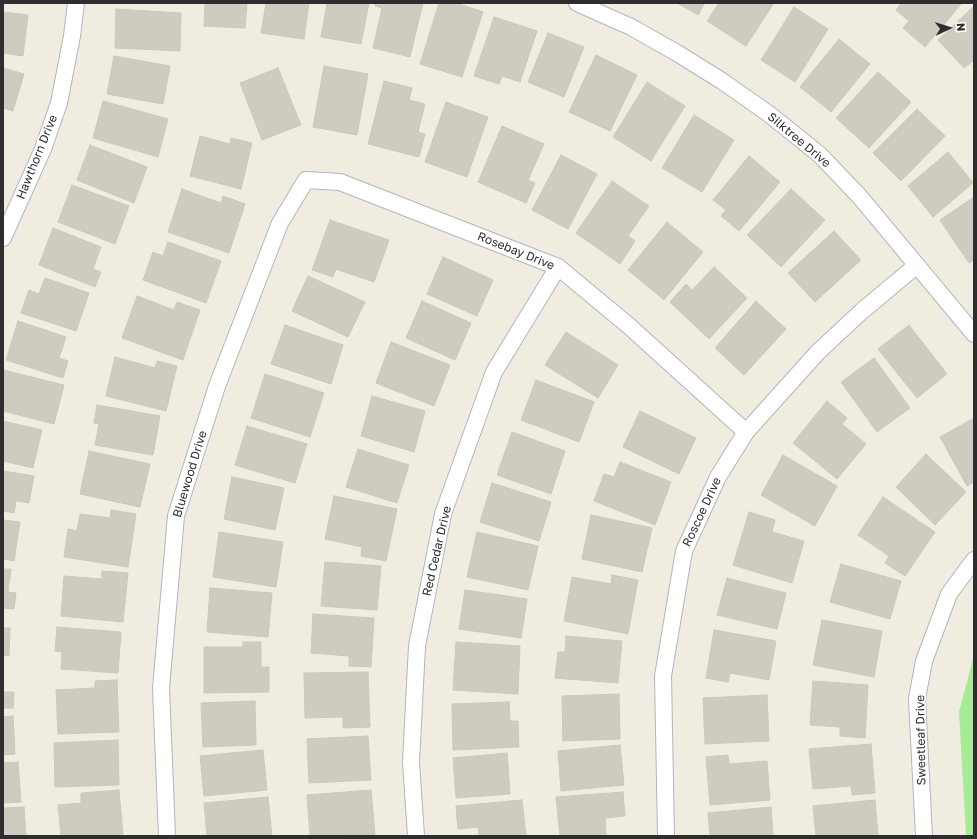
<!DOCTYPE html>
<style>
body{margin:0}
#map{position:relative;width:977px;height:839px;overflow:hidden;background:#f0ecdf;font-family:"Golos Text",sans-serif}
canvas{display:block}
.frame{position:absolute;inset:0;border:4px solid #2e2e2e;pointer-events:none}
.north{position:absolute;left:929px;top:8px;width:40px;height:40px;-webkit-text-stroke:3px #fff;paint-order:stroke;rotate:86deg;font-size:11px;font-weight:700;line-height:16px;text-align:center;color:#2e2e2e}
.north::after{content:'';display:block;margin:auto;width:14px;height:18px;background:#2e2e2e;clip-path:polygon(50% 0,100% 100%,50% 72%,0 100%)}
</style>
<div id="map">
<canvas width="977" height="839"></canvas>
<div class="frame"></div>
<div class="north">N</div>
</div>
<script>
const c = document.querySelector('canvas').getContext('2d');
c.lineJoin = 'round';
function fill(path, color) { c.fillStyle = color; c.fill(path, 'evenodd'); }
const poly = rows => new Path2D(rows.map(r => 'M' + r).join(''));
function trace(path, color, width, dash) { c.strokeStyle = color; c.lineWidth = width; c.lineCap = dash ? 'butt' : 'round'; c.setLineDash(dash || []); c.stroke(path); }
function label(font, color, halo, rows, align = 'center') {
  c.font = font + ' "Golos Text",sans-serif'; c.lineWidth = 3.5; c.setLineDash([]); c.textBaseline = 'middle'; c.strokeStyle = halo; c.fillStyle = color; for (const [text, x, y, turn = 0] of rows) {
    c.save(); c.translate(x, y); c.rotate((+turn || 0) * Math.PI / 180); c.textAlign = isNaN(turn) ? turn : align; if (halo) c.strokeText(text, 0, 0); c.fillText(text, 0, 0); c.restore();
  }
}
fill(poly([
 [974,655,974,836,966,836,959,712]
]), '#a6ec97');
const building = poly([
 [205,3,247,3,245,28,204,26,205,3],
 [266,3,309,3,304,39,261,33,266,3],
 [327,3,369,3,361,44,321,37,327,3],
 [376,3,423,3,410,57,373,48,382,8,375,6,376,3],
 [439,3,456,3,483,12,462,77,420,64,439,3],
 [677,3,705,3,698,15,677,3],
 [719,3,774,3,746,46,707,21,719,3],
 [901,3,962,3,925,47,903,28,909,21,896,10,901,3],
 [974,6,974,60,964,68,938,40,974,6],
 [794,7,828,29,795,82,761,60,794,7],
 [116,9,181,13,180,51,115,48,116,9],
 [3,12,28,15,23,56,3,53,3,12],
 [494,17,537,31,520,82,502,76,499,84,474,76,494,17],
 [548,33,584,47,564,97,528,82,548,33],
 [839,39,870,64,831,112,800,87,839,39],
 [596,55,637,75,610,131,569,112,596,55],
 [114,56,170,66,163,104,107,94,114,56],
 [324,66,368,74,357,135,313,127,324,66],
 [3,68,24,74,13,111,3,108,3,68],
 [278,68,301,125,262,140,240,83,278,68],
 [878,72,911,102,869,148,836,118,878,72],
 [384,81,412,88,409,100,425,104,418,132,425,134,419,157,368,144,384,81],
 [647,82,685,106,651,161,613,137,647,82],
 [103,101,168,119,158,157,93,138,103,101],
 [446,102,488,117,467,177,425,162,446,102],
 [917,109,945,136,901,181,873,153,917,109],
 [694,115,734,140,702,192,662,168,694,115],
 [502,126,544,144,528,180,535,183,526,203,478,182,502,126],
 [200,136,230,144,231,138,252,143,241,189,190,176,200,136],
 [90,145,147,167,134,203,77,180,90,145],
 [948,152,973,183,933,217,908,186,948,152],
 [561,155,597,174,568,229,532,210,561,155],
 [749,156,780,182,739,231,721,216,726,210,713,200,749,156],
 [612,181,649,206,628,236,635,241,620,264,576,233,612,181],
 [72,185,129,206,115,244,58,222,72,185],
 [182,189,221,203,223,196,245,204,229,253,168,232,182,189],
 [791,189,825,220,781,267,747,235,791,189],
 [974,197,974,260,969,263,940,220,974,197],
 [330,220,389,240,374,282,336,269,333,277,312,270,330,220],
 [667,222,703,252,664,300,628,270,667,222],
 [53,228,101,247,93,269,101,272,95,287,39,265,53,228],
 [834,231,861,260,815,302,788,273,834,231],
 [168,242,221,261,206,303,143,280,153,252,163,256,168,242],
 [443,257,493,280,477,316,427,294,443,257],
 [714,267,747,298,709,339,670,302,686,284,692,290,714,267],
 [308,276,365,302,348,337,292,311,308,276],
 [45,278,89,293,76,331,21,313,29,290,39,294,45,278],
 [137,296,174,310,177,302,200,310,183,360,122,338,137,296],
 [422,301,471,323,455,360,406,338,422,301],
 [756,301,786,329,744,375,715,348,756,301],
 [18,321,66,337,59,358,68,361,63,378,6,360,18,321],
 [285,325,343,345,331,384,271,364,285,325],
 [909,325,947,374,917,398,878,349,909,325],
 [566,332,618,365,598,398,545,365,566,332],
 [391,342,450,365,434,406,376,383,391,342],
 [115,357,155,368,157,361,177,366,166,411,106,396,115,357],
 [874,358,910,408,877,432,841,382,874,358],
 [3,370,64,385,54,424,3,411,3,370],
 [265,374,324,393,310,437,251,418,265,374],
 [536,380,594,402,579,442,521,420,536,380],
 [372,396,425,411,414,452,361,436,372,396],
 [827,401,847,418,842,424,866,444,837,479,793,443,827,401],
 [97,405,160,416,153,455,95,445,99,424,94,423,97,405],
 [640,411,696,438,679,474,623,447,640,411],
 [974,418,974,482,967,486,940,437,974,418],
 [3,421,42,430,33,468,3,461,3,421],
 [247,426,307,444,295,483,235,465,247,426],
 [512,432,565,451,551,494,497,475,512,432],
 [358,449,409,465,397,503,346,487,358,449],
 [89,451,150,464,140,507,80,494,89,451],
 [926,454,966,492,935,525,896,487,926,454],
 [783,455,837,486,815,526,761,495,783,455],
 [620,462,671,482,655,525,594,501,604,474,614,477,620,462],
 [3,471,34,476,29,503,16,501,14,513,3,511,3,471],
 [232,477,284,488,275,530,224,519,232,477],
 [492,483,551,502,539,541,480,522,492,483],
 [334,496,397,509,386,561,361,556,362,547,325,539,334,496],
 [883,497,935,532,905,576,885,563,889,556,858,535,883,497],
 [111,510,136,514,128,567,64,557,68,529,77,531,80,514,110,518,111,510],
 [749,512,775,520,772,532,804,541,792,583,733,565,749,512],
 [591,515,652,528,642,572,582,559,591,515],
 [3,520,20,522,14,561,3,559,3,520],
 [219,532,283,542,276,587,213,577,219,532],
 [477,532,538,546,528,590,467,577,477,532],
 [325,562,381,566,377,610,321,606,325,562],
 [841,564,901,581,890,619,830,602,841,564],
 [3,569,11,569,8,592,16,593,14,609,3,608,3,569],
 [102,571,128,573,123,622,61,616,64,576,102,579,102,571],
 [612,575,638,580,628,634,564,621,572,577,611,584,612,575],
 [727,578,786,593,777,629,717,615,727,578],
 [210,588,272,593,268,637,207,632,210,588],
 [465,590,527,599,521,638,459,629,465,590],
 [313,614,374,618,371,667,349,666,349,656,311,653,313,614],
 [822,620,882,631,874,677,813,665,822,620],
 [57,627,121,632,118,673,61,669,62,652,55,651,57,627],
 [3,628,10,628,9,656,3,655,3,628],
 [714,630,776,641,769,680,730,673,728,682,706,678,714,630],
 [566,636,622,641,618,683,555,678,558,652,565,652,566,636],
 [243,642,261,642,261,667,269,667,269,692,204,693,204,647,243,647,243,642],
 [456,642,520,646,518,694,453,690,456,642],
 [368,672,370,727,343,728,343,717,305,718,304,673,368,672],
 [117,680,119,732,58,734,56,690,95,688,95,681,117,680],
 [813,681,868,685,865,738,840,736,840,727,810,725,813,681],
 [3,692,14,692,13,708,3,708,3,692],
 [619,694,620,739,563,741,562,696,619,694],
 [767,695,769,741,705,744,703,698,767,695],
 [255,701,256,745,203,747,201,703,255,701],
 [509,702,510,721,518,721,519,747,453,750,452,704,509,702],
 [13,716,15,754,3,755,3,717,13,716],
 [368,736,371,780,309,783,307,739,368,736],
 [118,740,119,785,55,787,54,743,118,740],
 [871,744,875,793,852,795,851,786,813,789,809,749,871,744],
 [620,745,624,785,561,791,558,751,620,745],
 [263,750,267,790,204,796,200,756,263,750],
 [507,753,510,794,456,798,453,758,507,753],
 [728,755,729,764,767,761,770,800,710,805,706,757,728,755],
 [18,762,21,802,3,803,3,763,18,762],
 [119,790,123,836,61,836,58,805,81,803,81,793,119,790],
 [371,790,375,835,310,836,307,795,371,790],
 [623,792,625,816,605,818,606,836,560,836,556,797,623,792],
 [268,797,272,836,207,836,204,803,268,797],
 [522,800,526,836,479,836,478,827,458,829,456,806,522,800],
 [875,800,878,836,816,836,813,806,875,800],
 [24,807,26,836,3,836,3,808,24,807],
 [771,807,773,836,710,836,708,813,771,807]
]);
fill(building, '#cfcbc1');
trace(building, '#ccc8b8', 1);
const street = poly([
 [577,3,631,27,677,53,722,81,769,114,820,155,860,197,974,334],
 [3,238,43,149,59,103,72,36,76,3],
 [167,836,161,688,176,516,217,386,280,223,306,180,340,182,558,267,629,326,746,432],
 [416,836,411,762,417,646,443,514,494,372,558,267],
 [666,836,663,676,684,551,718,477,746,432,818,352,862,311,917,265],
 [924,836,917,699,924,661,949,594,974,560]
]);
trace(street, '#b3b4c2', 18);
trace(street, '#fff', 16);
label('12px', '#2e2e2e', '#fff', [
 ["Silktree Drive",799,140,40],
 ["Hawthorn Drive",37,157,-68],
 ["Rosebay Drive",516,251,22],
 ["Bluewood Drive",190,474,-73],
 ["Roscoe Drive",702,512,-65],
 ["Red Cedar Drive",437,551,-77],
 ["Sweetleaf Drive",921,740,-91]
]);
</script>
